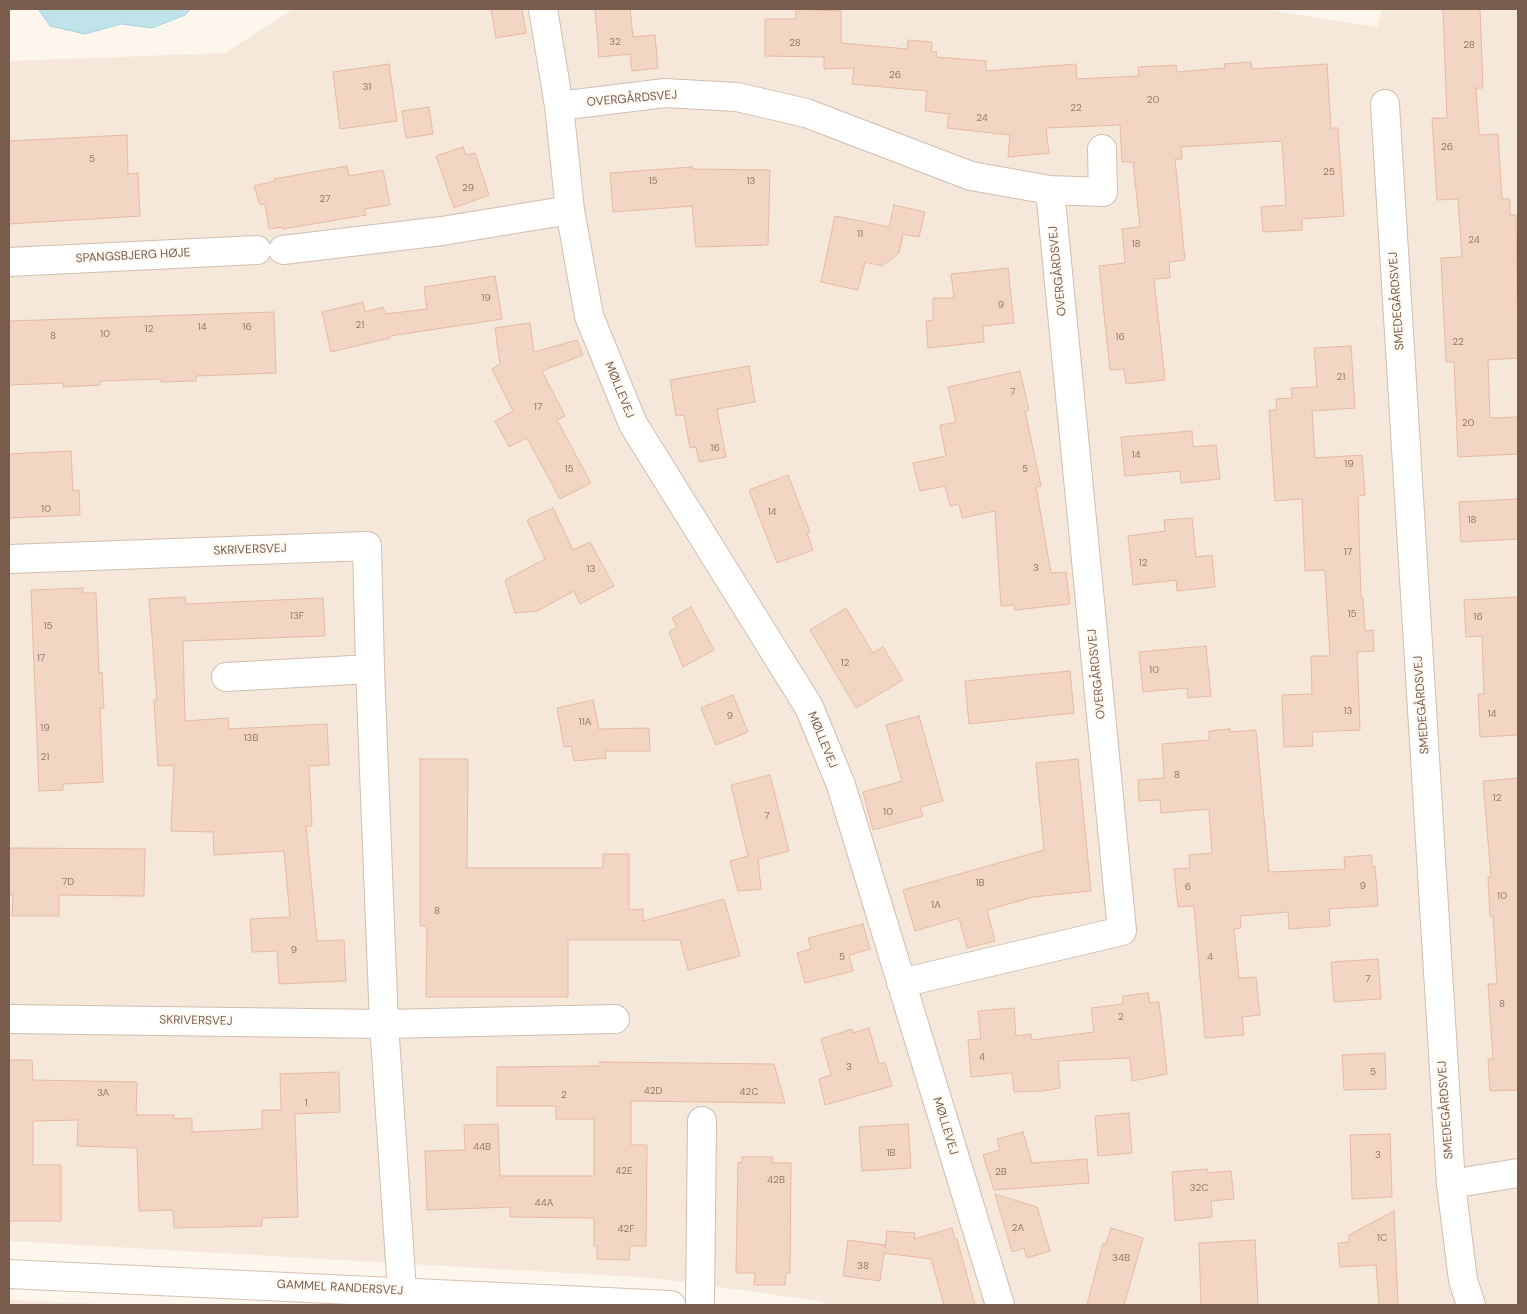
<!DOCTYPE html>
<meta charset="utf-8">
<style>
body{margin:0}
#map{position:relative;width:1527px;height:1314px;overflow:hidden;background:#fdf6ec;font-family:"DM Sans",sans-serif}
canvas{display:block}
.frame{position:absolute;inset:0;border:10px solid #7a5c4d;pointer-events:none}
</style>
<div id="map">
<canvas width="1527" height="1314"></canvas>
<div class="frame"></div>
</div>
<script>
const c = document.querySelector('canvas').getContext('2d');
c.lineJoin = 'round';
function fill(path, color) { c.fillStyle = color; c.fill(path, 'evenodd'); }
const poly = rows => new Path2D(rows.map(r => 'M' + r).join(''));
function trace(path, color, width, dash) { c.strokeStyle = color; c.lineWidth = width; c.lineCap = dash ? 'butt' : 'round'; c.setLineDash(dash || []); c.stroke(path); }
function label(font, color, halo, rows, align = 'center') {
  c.font = font + ' "DM Sans",sans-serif'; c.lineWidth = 4.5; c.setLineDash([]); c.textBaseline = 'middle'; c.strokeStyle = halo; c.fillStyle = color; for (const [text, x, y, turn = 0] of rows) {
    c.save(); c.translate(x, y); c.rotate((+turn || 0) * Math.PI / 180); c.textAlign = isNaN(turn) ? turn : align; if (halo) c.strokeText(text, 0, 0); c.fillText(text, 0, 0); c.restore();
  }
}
fill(poly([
 [293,9,1261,9,1377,27,1382,9,1518,9,1518,1305,832,1305,818,1301,654,1278,9,1241,9,61,225,53],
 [9,1300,128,1305,9,1305]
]), '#f5e8da');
const water = poly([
 [38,9,191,9,185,15,152,28,121,24,85,34,50,26,38,9]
]);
fill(water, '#bfe3e8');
trace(water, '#a5d3da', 1);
const building = poly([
 [491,9,522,9,526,33,496,38,491,9],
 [595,9,630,9,633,37,655,35,658,68,632,71,630,54,599,57,595,9],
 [796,9,841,11,841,43,907,49,908,40,932,42,931,52,937,52,936,57,986,61,986,71,1076,64,1077,79,1139,76,1138,67,1176,65,1177,72,1225,68,1224,64,1251,62,1252,69,1327,64,1331,128,1338,128,1344,216,1302,219,1302,230,1263,232,1261,207,1286,205,1282,141,1181,147,1182,159,1175,159,1185,260,1169,262,1170,278,1154,279,1165,380,1126,384,1124,369,1110,370,1099,266,1125,263,1122,229,1140,227,1133,162,1122,162,1120,125,1046,128,1049,153,1008,157,1010,135,947,128,949,114,925,111,927,91,852,84,854,68,824,69,824,57,765,56,765,19,796,19,796,9],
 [1443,9,1480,9,1483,88,1476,88,1479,135,1498,134,1502,199,1510,199,1510,215,1516,215,1518,358,1488,360,1490,418,1518,417,1518,454,1458,457,1454,362,1446,362,1441,258,1462,257,1458,199,1437,200,1432,118,1447,118,1443,9],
 [389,64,397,121,340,129,333,72,389,64],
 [429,107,433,134,406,138,402,111,429,107],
 [127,135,128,174,138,173,140,216,9,224,9,141,127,135],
 [463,147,466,155,475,153,489,195,454,208,436,156,463,147],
 [347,166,349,176,383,170,390,205,364,209,366,215,283,229,283,227,269,229,265,204,260,205,254,186,275,181,274,179,347,166],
 [692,167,692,169,770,170,768,245,696,247,692,206,613,212,610,173,692,167],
 [894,205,925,212,919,237,903,234,899,253,882,266,865,262,858,290,821,282,835,216,889,227,894,205],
 [1008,268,1014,323,983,326,984,342,928,348,926,321,933,320,933,298,954,298,951,274,1008,268],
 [495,276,502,319,390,336,390,338,331,352,322,312,363,302,365,312,383,307,385,314,427,309,424,287,495,276],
 [274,312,276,373,196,376,196,381,161,382,161,379,100,381,100,385,63,387,63,383,9,385,9,321,274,312],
 [530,323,534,352,577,340,583,355,542,371,565,416,557,420,591,483,560,499,527,438,509,447,495,421,513,411,492,369,500,364,495,328,530,323],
 [1351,346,1355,408,1312,411,1315,458,1362,455,1365,495,1358,496,1361,598,1363,598,1365,631,1373,630,1374,651,1357,652,1360,730,1312,732,1313,746,1284,747,1282,695,1312,694,1311,656,1330,656,1325,570,1305,571,1302,499,1275,501,1269,410,1277,410,1276,399,1292,398,1291,388,1317,387,1314,348,1351,346],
 [749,366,755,402,717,409,726,457,699,462,696,447,690,448,684,415,676,416,670,380,749,366],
 [1020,371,1029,410,1025,411,1041,486,1036,487,1051,573,1066,572,1070,604,1015,610,1014,605,1001,606,995,511,962,518,959,504,950,506,945,486,920,491,913,463,946,456,940,425,956,422,948,387,1020,371],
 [1192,431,1193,447,1216,445,1220,479,1181,483,1180,471,1125,476,1121,437,1192,431],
 [71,451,73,491,79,490,80,515,9,518,9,454,71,451],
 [788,475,810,532,807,533,813,550,777,563,749,490,788,475],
 [1518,499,1518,539,1461,542,1459,502,1518,499],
 [553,508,573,550,590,542,614,586,580,604,574,591,537,611,515,613,505,580,545,559,527,520,553,508],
 [1192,518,1196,557,1212,555,1215,587,1177,591,1176,580,1133,585,1128,536,1165,531,1164,520,1192,518],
 [83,588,83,593,96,593,99,673,102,672,104,708,100,708,103,782,63,784,63,790,39,791,31,590,83,588],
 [185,597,186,604,323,598,325,636,183,641,185,721,228,718,229,729,327,724,329,765,309,766,312,826,306,826,317,941,344,940,346,981,279,984,277,951,252,952,250,919,290,917,284,851,214,855,213,832,171,831,174,765,158,766,154,700,157,700,149,599,185,597],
 [1518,597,1518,735,1480,737,1478,694,1484,694,1482,636,1466,637,1464,600,1518,597],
 [691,607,714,650,683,667,669,632,677,627,672,618,691,607],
 [846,608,873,653,883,647,903,680,856,708,810,630,846,608],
 [1206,646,1211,696,1188,698,1187,688,1143,692,1139,652,1206,646],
 [1070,671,1074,713,969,724,965,681,1070,671],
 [733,695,748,732,716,745,701,708,733,695],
 [593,700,599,729,649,728,650,751,605,751,606,758,574,761,571,746,564,747,557,708,593,700],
 [919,716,943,801,920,807,923,816,873,830,863,792,902,781,886,725,919,716],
 [1230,729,1230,732,1256,730,1269,872,1345,869,1344,857,1372,855,1372,867,1375,866,1378,906,1329,909,1330,926,1289,929,1288,912,1240,916,1241,928,1234,929,1239,978,1256,977,1260,1015,1242,1017,1244,1035,1205,1038,1194,906,1178,907,1174,869,1190,868,1189,855,1212,853,1209,809,1161,813,1160,800,1139,801,1138,780,1164,778,1162,744,1209,740,1209,731,1230,729],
 [420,759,468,759,467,868,603,868,603,854,629,854,629,910,643,909,643,921,724,899,740,956,688,970,680,940,568,940,568,997,426,997,427,926,420,926,420,759],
 [1078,759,1091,891,1033,897,987,910,995,941,967,948,959,918,915,931,903,890,1044,850,1036,763,1078,759],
 [770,775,789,851,758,859,761,889,738,891,730,861,748,856,731,785,770,775],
 [1518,778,1518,1090,1490,1091,1488,1059,1493,1059,1488,984,1497,984,1493,916,1490,916,1488,877,1491,877,1483,781,1518,778],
 [9,848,145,849,144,896,59,895,59,916,12,916,13,895,9,895,9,848],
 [863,924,870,949,849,955,853,971,805,983,797,953,811,949,808,938,863,924],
 [1378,959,1381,999,1334,1002,1331,962,1378,959],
 [1148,993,1150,1003,1159,1002,1167,1074,1132,1081,1130,1058,1058,1061,1060,1088,1043,1091,1014,1092,1012,1073,971,1077,968,1040,981,1039,978,1011,1014,1008,1016,1036,1031,1034,1032,1040,1094,1032,1091,1008,1123,1004,1123,996,1148,993],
 [869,1028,879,1064,885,1062,892,1086,825,1105,819,1079,831,1075,821,1039,852,1029,853,1033,869,1028],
 [1385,1053,1386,1089,1344,1090,1342,1055,1385,1053],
 [9,1060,32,1060,33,1080,137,1082,136,1115,174,1115,174,1119,192,1118,192,1132,262,1129,262,1110,281,1110,280,1074,339,1072,340,1112,295,1114,298,1217,262,1218,262,1226,174,1228,173,1210,139,1211,137,1148,77,1146,78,1120,33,1121,33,1165,61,1165,61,1221,9,1221,9,1060],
 [600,1062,774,1064,785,1103,631,1101,631,1145,647,1145,646,1246,630,1246,629,1260,597,1259,597,1246,594,1246,594,1218,510,1217,510,1207,427,1210,425,1151,465,1150,464,1125,498,1124,500,1176,594,1176,594,1119,556,1119,556,1106,497,1106,497,1067,600,1066,600,1062],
 [1129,1113,1132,1153,1098,1156,1095,1116,1129,1113],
 [908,1124,911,1168,862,1171,859,1127,908,1124],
 [1023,1132,1032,1163,1087,1159,1089,1183,994,1190,983,1155,1000,1150,997,1139,1023,1132],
 [1390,1134,1392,1197,1352,1199,1350,1135,1390,1134],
 [742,1157,773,1157,772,1163,791,1163,790,1273,786,1273,785,1285,754,1285,755,1273,736,1273,738,1162,742,1163,742,1157],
 [1207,1169,1207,1173,1231,1171,1234,1199,1211,1201,1212,1217,1175,1221,1172,1172,1207,1169],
 [995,1194,1037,1207,1050,1251,1027,1258,1024,1248,1012,1252,995,1194],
 [1394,1211,1398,1305,1379,1305,1376,1265,1340,1267,1338,1243,1349,1242,1349,1235,1394,1211],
 [952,1228,955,1239,957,1239,975,1305,944,1305,931,1259,884,1253,880,1281,843,1276,848,1240,885,1245,885,1248,887,1231,915,1233,914,1239,952,1228],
 [1111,1228,1143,1238,1124,1305,1087,1305,1103,1243,1106,1244,1111,1228],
 [1255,1240,1258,1305,1201,1305,1199,1243,1255,1240]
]);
fill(building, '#f3d5c3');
trace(building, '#e6bba3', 1);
const street = poly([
 [543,9,559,106,570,210,589,316,633,424,809,707,841,785,1000,1305],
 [1385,104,1451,1184,1463,1280,1471,1305],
 [559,106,665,93,737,97,806,113,971,176,1050,190,1122,931,901,983],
 [1050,190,1103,192,1102,149],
 [283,250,442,231,570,210],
 [9,262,257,250],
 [9,559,367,546,370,669,384,1024,402,1291],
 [226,677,370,669],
 [9,1019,384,1024,615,1019],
 [1451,1184,1518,1173],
 [700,1305,702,1121]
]);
const secondary = poly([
 [9,1274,671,1305]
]);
trace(street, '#d1beb0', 30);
trace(secondary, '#d6c0b0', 30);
trace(street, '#fff', 28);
trace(secondary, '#fff', 28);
label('10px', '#987a6a', null, [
 ["32",615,42],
 ["28",795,43],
 ["28",1469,45],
 ["26",895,75],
 ["31",367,87],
 ["20",1153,100],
 ["22",1076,108],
 ["24",982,118],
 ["26",1447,147],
 ["5",92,159],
 ["25",1329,172],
 ["15",653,181],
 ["13",751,181],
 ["29",468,188],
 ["27",325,199],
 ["11",860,234],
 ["24",1474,240],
 ["18",1136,244],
 ["19",486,298],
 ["9",1001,305],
 ["21",360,325],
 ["14",202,327],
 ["16",247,327],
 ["12",149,329],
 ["10",105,334],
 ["8",53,336],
 ["16",1120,337],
 ["22",1458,342],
 ["21",1341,377],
 ["7",1013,392],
 ["17",538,407],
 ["20",1468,423],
 ["16",715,448],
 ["14",1136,455],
 ["19",1349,464],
 ["15",569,469],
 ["5",1025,469],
 ["10",46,509],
 ["14",772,512],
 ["18",1472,520],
 ["17",1348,552],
 ["12",1143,563],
 ["3",1036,568],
 ["13",591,569],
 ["15",1352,614],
 ["13F",297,616],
 ["16",1478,617],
 ["15",48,626],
 ["17",41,658],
 ["12",845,663],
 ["10",1154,670],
 ["13",1348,711],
 ["14",1492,714],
 ["9",730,716],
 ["11A",585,722],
 ["19",45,728],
 ["13B",251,738],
 ["21",45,757],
 ["8",1177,775],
 ["12",1497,798],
 ["10",888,812],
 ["7",767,816],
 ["7D",68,882],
 ["1B",980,883],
 ["9",1363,886],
 ["6",1188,887],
 ["10",1502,896],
 ["1A",936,905],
 ["8",437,911],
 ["9",294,950],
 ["5",842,957],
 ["4",1210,957],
 ["7",1368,979],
 ["8",1502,1004],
 ["2",1121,1017],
 ["4",982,1057],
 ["3",849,1067],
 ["5",1373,1072],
 ["42D",653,1091],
 ["42C",749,1092],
 ["3A",103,1093],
 ["2",564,1095],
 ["1",306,1103],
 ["44B",482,1147],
 ["1B",891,1153],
 ["3",1378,1155],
 ["42E",624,1171],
 ["2B",1001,1172],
 ["42B",776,1180],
 ["32C",1199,1188],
 ["44A",544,1203],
 ["2A",1018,1228],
 ["42F",626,1229],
 ["1C",1382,1238],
 ["34B",1121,1258],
 ["38",863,1266]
]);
label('12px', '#7a5c4d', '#fffaf3', [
 ["OVERGÅRDSVEJ",632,99,-5],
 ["SPANGSBJERG HØJE",133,256,-3],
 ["OVERGÅRDSVEJ",1058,271,-96],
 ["SMEDEGÅRDSVEJ",1397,301,-94],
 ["MØLLEVEJ",619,390,68],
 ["SKRIVERSVEJ",250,550,-2],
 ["OVERGÅRDSVEJ",1097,674,-96],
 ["SMEDEGÅRDSVEJ",1422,705,-94],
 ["MØLLEVEJ",822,740,68],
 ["SKRIVERSVEJ",196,1021,1],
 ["SMEDEGÅRDSVEJ",1446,1110,-94],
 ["MØLLEVEJ",945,1126,73],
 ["GAMMEL RANDERSVEJ",340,1288,3]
]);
</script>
